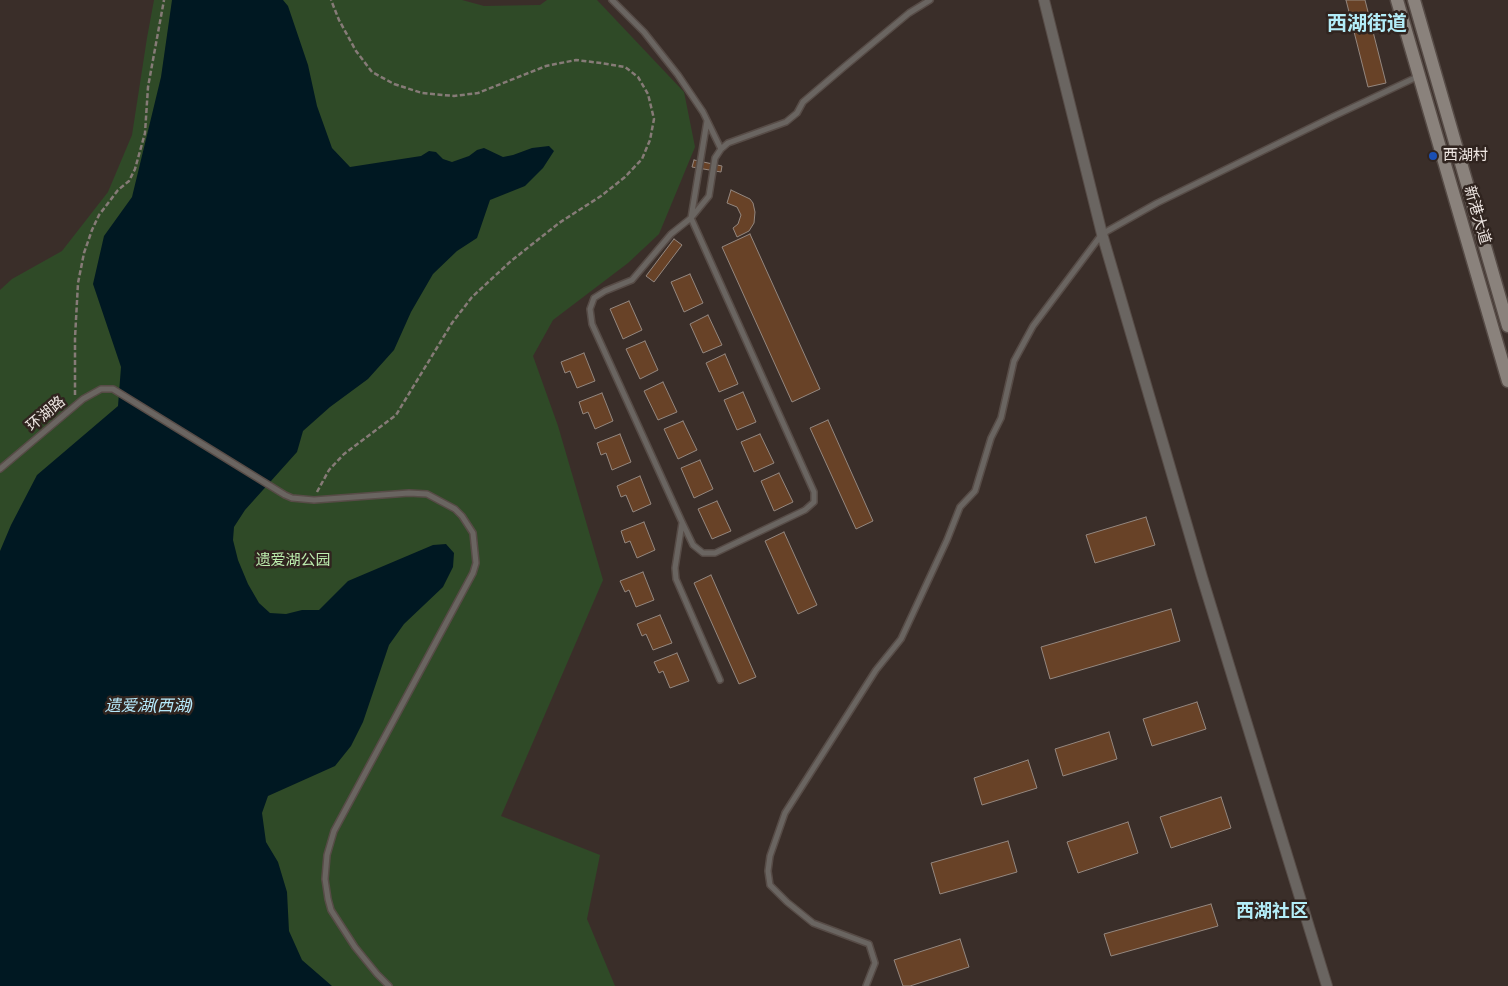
<!DOCTYPE html>
<meta charset="utf-8">
<style>
body{margin:0}
canvas{display:block;background:#3a2e29}
</style>
<canvas width="1508" height="986"></canvas>
<script>
const c = document.querySelector('canvas').getContext('2d');
c.lineJoin = 'round';
function fill(path, color) { c.fillStyle = color; c.fill(path, 'evenodd'); }
const poly = rows => new Path2D(rows.map(r => 'M' + r).join(''));
function trace(path, color, width, dash) { c.strokeStyle = color; c.lineWidth = width; c.lineCap = dash ? 'butt' : 'round'; c.setLineDash(dash || []); c.stroke(path); }
function label(font, color, halo, rows, align = 'center') {
  c.font = font + ' Cabin,"Noto Sans SC",sans-serif'; c.lineWidth = 5; c.setLineDash([]); c.textBaseline = 'middle'; c.strokeStyle = halo; c.fillStyle = color; for (const [text, x, y, turn = 0] of rows) {
    c.save(); c.translate(x, y); c.rotate((+turn || 0) * Math.PI / 180); c.textAlign = isNaN(turn) ? turn : align; if (halo) c.strokeText(text, 0, 0); c.fillText(text, 0, 0); c.restore();
  }
}
fill(poly([
 [154,0,462,0,484,6,540,5,547,0,597,0,684,92,695,147,659,234,628,263,553,320,533,356,558,426,603,580,501,816,600,855,587,919,615,986,0,986,0,290,12,279,62,251,108,192,132,135,147,38]
]), '#2f4a27');
fill(poly([
 [172,0,283,0,288,6,308,65,317,106,332,148,350,167,421,156,429,151,436,152,443,159,452,162,469,156,477,150,484,148,503,157,513,155,532,148,549,146,554,151,543,168,525,186,490,200,477,238,457,251,433,274,411,312,394,350,368,379,330,407,303,431,297,452,245,510,234,527,233,540,238,560,248,584,259,603,270,613,286,614,302,610,319,610,348,581,433,545,446,544,454,553,453,567,443,587,404,624,389,645,363,722,351,746,335,766,268,796,262,813,266,842,278,862,287,892,289,931,302,960,332,986,0,986,0,551,11,525,37,475,118,406,121,367,93,284,104,236,132,197,161,77]
]), '#001822');
const building = poly([
 [1346,0,1365,0,1386,83,1368,87,1346,0],
 [694,160,722,166,721,172,692,167,694,160],
 [731,190,750,199,753,203,755,212,754,223,749,231,737,237,733,228,738,224,741,215,737,207,727,203,731,190],
 [750,234,820,389,792,402,722,247,750,234],
 [674,239,682,245,654,282,646,276,674,239],
 [690,274,703,303,684,312,671,282,690,274],
 [629,301,642,330,623,339,610,309,629,301],
 [708,315,722,345,703,353,690,324,708,315],
 [645,341,658,370,640,379,626,349,645,341],
 [584,353,595,381,577,388,570,371,565,373,561,362,584,353],
 [725,354,738,384,719,392,706,363,725,354],
 [663,382,677,412,658,420,644,391,663,382],
 [743,392,756,422,737,430,724,400,743,392],
 [602,393,613,421,595,429,588,412,583,414,579,402,602,393],
 [828,420,873,521,856,529,810,428,828,420],
 [683,421,697,450,678,459,664,429,683,421],
 [620,434,631,462,612,470,606,453,601,455,597,443,620,434],
 [760,434,774,463,754,472,741,442,760,434],
 [700,460,713,489,694,498,681,468,700,460],
 [779,473,793,502,774,511,761,481,779,473],
 [640,476,651,504,633,512,626,495,621,497,617,486,640,476],
 [717,501,731,531,712,539,698,509,717,501],
 [1146,517,1155,545,1095,563,1086,535,1146,517],
 [644,522,655,550,637,558,630,541,625,543,621,531,644,522],
 [784,532,817,605,798,614,765,541,784,532],
 [643,572,654,600,636,607,629,590,625,592,620,581,643,572],
 [711,575,756,677,739,684,694,583,711,575],
 [1171,609,1180,641,1050,679,1041,647,1171,609],
 [660,615,672,643,653,650,646,634,642,636,637,624,660,615],
 [677,653,689,681,670,688,663,671,659,673,654,662,677,653],
 [1197,702,1206,729,1152,746,1143,719,1197,702],
 [1109,732,1117,759,1063,776,1055,749,1109,732],
 [1028,760,1037,788,982,805,974,778,1028,760],
 [1221,797,1231,828,1171,848,1160,817,1221,797],
 [1128,822,1138,853,1078,873,1067,842,1128,822],
 [1008,841,1017,872,940,894,931,863,1008,841],
 [1211,904,1218,926,1111,956,1104,934,1211,904],
 [960,939,969,967,910,986,903,986,894,960,960,939]
]);
fill(building, '#684227');
trace(building, '#94877f', 1);
const lane = poly([
 [612,0,644,32,678,75,703,112,721,149],
 [707,121,691,218,671,234,632,280,605,291,594,298,590,309,592,324,682,522,693,545,703,553,715,553,805,510,814,502,814,492,691,218,709,196,715,158,721,149,728,143,786,122,797,113,803,102,844,67,909,13,930,0],
 [0,469,83,399,101,389,113,389,285,495,292,498,314,500,409,493,427,494,455,509,462,516,473,533,476,563,473,573,334,831,327,855,325,879,328,899,331,910,355,947,377,974,389,986],
 [682,523,675,568,676,579,720,680],
 [866,986,875,963,869,944,813,923,787,902,770,885,768,871,770,856,785,813,876,670,901,639,947,540,960,507,975,491,991,438,1001,418,1014,361,1033,326,1102,234,1157,203,1332,117,1419,76]
]);
const street = poly([
 [1044,0,1102,234,1202,577,1327,986]
]);
const secondary = poly([
 [1397,0,1508,381],
 [1414,0,1508,326]
]);
trace(lane, '#574c47', 8);
trace(street, '#574c47', 12);
trace(secondary, '#574c47', 15);
trace(poly([
 [75,395,75,338,78,283,84,253,92,230,99,215,118,190,129,181,135,169,145,133,148,87,164,0],
 [317,492,329,470,344,454,396,415,452,323,472,297,511,261,559,223,601,196,625,177,642,159,650,140,654,119,648,94,638,77,625,67,601,63,576,60,546,66,478,93,454,96,422,93,394,84,372,72,356,51,339,20,331,0]
]), '#867b77', 2.5, [5, 2.5]);
trace(lane, '#6a6561', 5);
trace(street, '#6a6561', 10);
trace(secondary, '#8a827c', 12);
for (const [x, y, r, color] of [
 [1433,156,5,"#1a4fb4"]
]) { const dot = new Path2D(); dot.arc(x, y, r, 0, 2 * Math.PI); c.fillStyle = color; c.fill(dot); trace(dot, '#30241f', 2); }
label('15px', '#efe7e3', '#30241f', [
 ["西湖村",1443,156]
], 'left');
label('15px', '#efe7e3', '#30241f', [
 ["新港大道",1477,215,74],
 ["环湖路",46,414,-40]
]);
label('15px', '#bcecae', '#30241f', [
 ["遗爱湖公园",293,561]
]);
label('italic 16px', '#b5e8fa', '#30241f', [
 ["遗爱湖(西湖)",149,706]
]);
label('bold 18px', '#b3edf8', '#30241f', [
 ["西湖社区",1272,912]
]);
label('bold 20px', '#b3edf8', '#30241f', [
 ["西湖街道",1367,24]
]);
</script>
